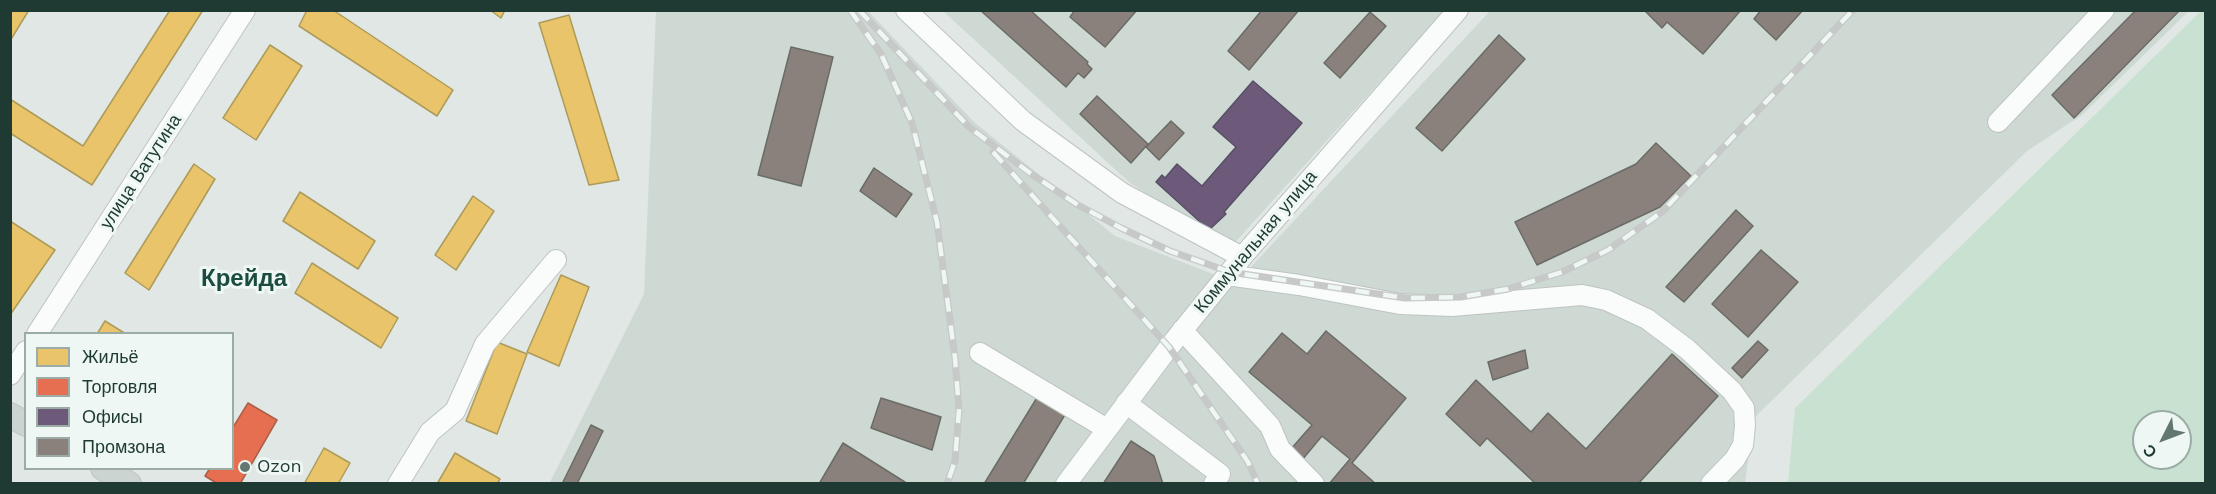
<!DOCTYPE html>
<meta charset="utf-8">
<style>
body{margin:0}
#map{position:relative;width:2216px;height:494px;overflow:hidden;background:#e1e7e4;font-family:"Work Sans",sans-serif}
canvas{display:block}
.frame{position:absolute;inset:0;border:12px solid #1f3a33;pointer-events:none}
.legend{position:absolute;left:24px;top:332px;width:210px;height:138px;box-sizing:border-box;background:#eef7f3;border:2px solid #9baba6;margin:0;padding:8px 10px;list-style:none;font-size:18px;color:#1f3a33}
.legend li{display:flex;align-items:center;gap:12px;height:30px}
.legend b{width:30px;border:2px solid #9baba6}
.north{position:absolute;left:2132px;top:410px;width:60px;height:60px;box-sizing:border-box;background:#eef7f3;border:2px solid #9baba6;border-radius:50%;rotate:228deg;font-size:16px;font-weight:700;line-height:24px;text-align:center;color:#1f3a33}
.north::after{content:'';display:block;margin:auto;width:21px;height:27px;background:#637771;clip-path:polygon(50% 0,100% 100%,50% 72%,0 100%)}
</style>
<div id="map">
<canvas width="2216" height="494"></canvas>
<div class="frame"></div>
<ul class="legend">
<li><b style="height:16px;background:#e9c46a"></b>Жильё</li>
<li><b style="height:16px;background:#e76f51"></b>Торговля</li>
<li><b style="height:16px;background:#6d597a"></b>Офисы</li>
<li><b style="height:16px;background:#8a817c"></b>Промзона</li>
</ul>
<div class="north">С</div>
</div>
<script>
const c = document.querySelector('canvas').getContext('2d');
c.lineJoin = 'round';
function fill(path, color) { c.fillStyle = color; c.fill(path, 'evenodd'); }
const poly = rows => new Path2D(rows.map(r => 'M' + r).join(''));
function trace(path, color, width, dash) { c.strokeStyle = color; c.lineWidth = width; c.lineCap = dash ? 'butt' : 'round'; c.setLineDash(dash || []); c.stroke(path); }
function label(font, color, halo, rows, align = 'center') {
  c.font = font + ' "Work Sans",sans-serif'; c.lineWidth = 6; c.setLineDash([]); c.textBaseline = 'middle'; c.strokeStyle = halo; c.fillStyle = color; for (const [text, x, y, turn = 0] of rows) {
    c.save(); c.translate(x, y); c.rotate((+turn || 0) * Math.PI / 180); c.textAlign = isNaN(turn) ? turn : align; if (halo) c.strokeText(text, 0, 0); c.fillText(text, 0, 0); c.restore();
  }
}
fill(poly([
 [656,11,868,11,974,122,1115,236,1236,283,1490,11,2189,11,2082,115,2027,151,1754,418,1745,483,549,484,644,294],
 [943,11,1444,11,1230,248,1130,183]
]), '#ced9d4');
fill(poly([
 [2201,11,2206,11,2205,483,1788,483,1795,408],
 [2144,422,2180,422,2180,458,2144,458]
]), '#c9e1d1');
const homes = poly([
 [10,10,29,10,10,41,10,10],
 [170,10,203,10,92,185,10,133,10,99,83,146,170,10],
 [307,10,333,10,453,90,437,116,299,26,307,10],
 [490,10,505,10,501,18,490,10],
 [569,15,619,180,589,185,539,23,569,15],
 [270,45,302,66,256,140,223,118,270,45],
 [194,164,215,179,149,290,125,273,194,164],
 [300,192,375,241,358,269,283,221,300,192],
 [473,196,494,211,456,270,435,255,473,196],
 [10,221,55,250,10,315,10,221],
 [312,263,398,318,381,348,295,293,312,263],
 [561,275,589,287,559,366,527,352,561,275],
 [105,321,126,334,97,334,105,321],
 [497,342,527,354,497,434,466,421,497,342],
 [324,448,350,463,338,484,304,484,324,448],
 [455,453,500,479,497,484,437,484,455,453]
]);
fill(homes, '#e9c46a');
trace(homes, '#ac9b5a', 1.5);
const shops = poly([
 [248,403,277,420,240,484,218,484,205,476,210,468,232,468,232,429,248,403]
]);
fill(shops, '#e76f51');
trace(shops, '#ab5f48', 1.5);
const offices = poly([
 [1253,81,1302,123,1224,212,1226,214,1209,230,1156,182,1162,175,1165,178,1177,164,1202,186,1236,147,1213,127,1253,81]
]);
fill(offices, '#6d597a');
trace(offices, '#565065', 1.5);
const industry = poly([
 [980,10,1030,10,1088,62,1087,64,1092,69,1084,78,1078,73,1066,87,980,10],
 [1075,10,1137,10,1105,47,1070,17,1075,10],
 [1262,10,1299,10,1249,70,1228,51,1262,10],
 [1644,10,1741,10,1703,54,1667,22,1662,28,1644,10],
 [1761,10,1803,10,1776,40,1754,19,1761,10],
 [2136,10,2180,10,2074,118,2052,95,2136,10],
 [1370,12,1386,26,1340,78,1324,63,1370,12],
 [1499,35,1525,59,1442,151,1416,128,1499,35],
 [791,47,833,57,801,186,758,175,791,47],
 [1097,96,1148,144,1131,163,1080,114,1097,96],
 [1171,121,1184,133,1159,160,1146,147,1171,121],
 [1656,143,1691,176,1660,207,1537,265,1515,222,1636,164,1656,143],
 [874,168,912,194,896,217,860,191,874,168],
 [1736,210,1753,226,1684,302,1666,287,1736,210],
 [1761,250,1798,282,1748,337,1712,304,1761,250],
 [1326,331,1406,398,1352,463,1376,484,1329,484,1350,459,1322,436,1302,460,1290,450,1312,425,1249,372,1282,333,1307,354,1326,331],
 [1758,341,1768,350,1742,378,1732,368,1758,341],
 [1525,350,1528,368,1493,380,1488,362,1525,350],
 [1672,354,1718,396,1638,484,1536,484,1487,438,1480,446,1446,414,1476,380,1531,432,1548,413,1586,449,1672,354],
 [1038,396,1066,413,1023,484,984,484,1038,396],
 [881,398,941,417,932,450,871,428,881,398],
 [591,425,603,431,577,484,562,484,591,425],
 [1131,441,1154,456,1163,484,1103,484,1131,441],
 [843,443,908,484,819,484,843,443]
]);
fill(industry, '#8a817c');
trace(industry, '#6a6c66', 1.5);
const minor = poly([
 [906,10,1023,121,1122,193,1242,257],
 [1998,122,2104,10],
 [1227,275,1299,285,1400,304,1452,306,1582,295,1606,300,1647,319,1687,349,1732,391,1744,408,1745,426,1743,445,1735,459,1711,484],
 [1182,330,1270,426,1280,449,1314,484],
 [37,334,245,10],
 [980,353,1107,429],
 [10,375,26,351],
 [1126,403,1220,474,1214,484],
 [398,484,430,432,455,411,485,344,556,260],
 [1066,484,1169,347,1242,257,1458,10]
]);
const major = poly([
 [10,415,26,424],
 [103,468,129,484]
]);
trace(minor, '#bec4c1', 22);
trace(major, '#bbc4c1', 26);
trace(minor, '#fafbfb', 20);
trace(major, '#ccd4d2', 24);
const rail = poly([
 [850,10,881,54,912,123,937,222,955,358,959,410,955,461,947,484],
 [859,10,969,127,1030,173,1078,205,1121,228,1170,251,1230,272,1405,298,1461,297,1508,289,1562,272,1608,250,1662,212,1853,10],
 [993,152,1169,347,1248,462,1258,484]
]);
trace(rail, '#c6c9c8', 7);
trace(rail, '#eef7f3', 4.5, [14]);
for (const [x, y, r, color] of [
 [245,467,6,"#637771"]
]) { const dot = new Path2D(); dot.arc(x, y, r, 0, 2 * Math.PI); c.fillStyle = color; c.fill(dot); trace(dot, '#eef7f3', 2); }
label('18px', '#1f3a33', '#eef7f3', [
 ["улица Ватутина",141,172,-57],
 ["Коммунальная улица",1256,242,-50]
]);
label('18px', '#1f3a33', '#eef7f3', [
 ["Ozon",257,467]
], 'left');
label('bold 24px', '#1b4c41', '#eef7f3', [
 ["Крейда",244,279]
]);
</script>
